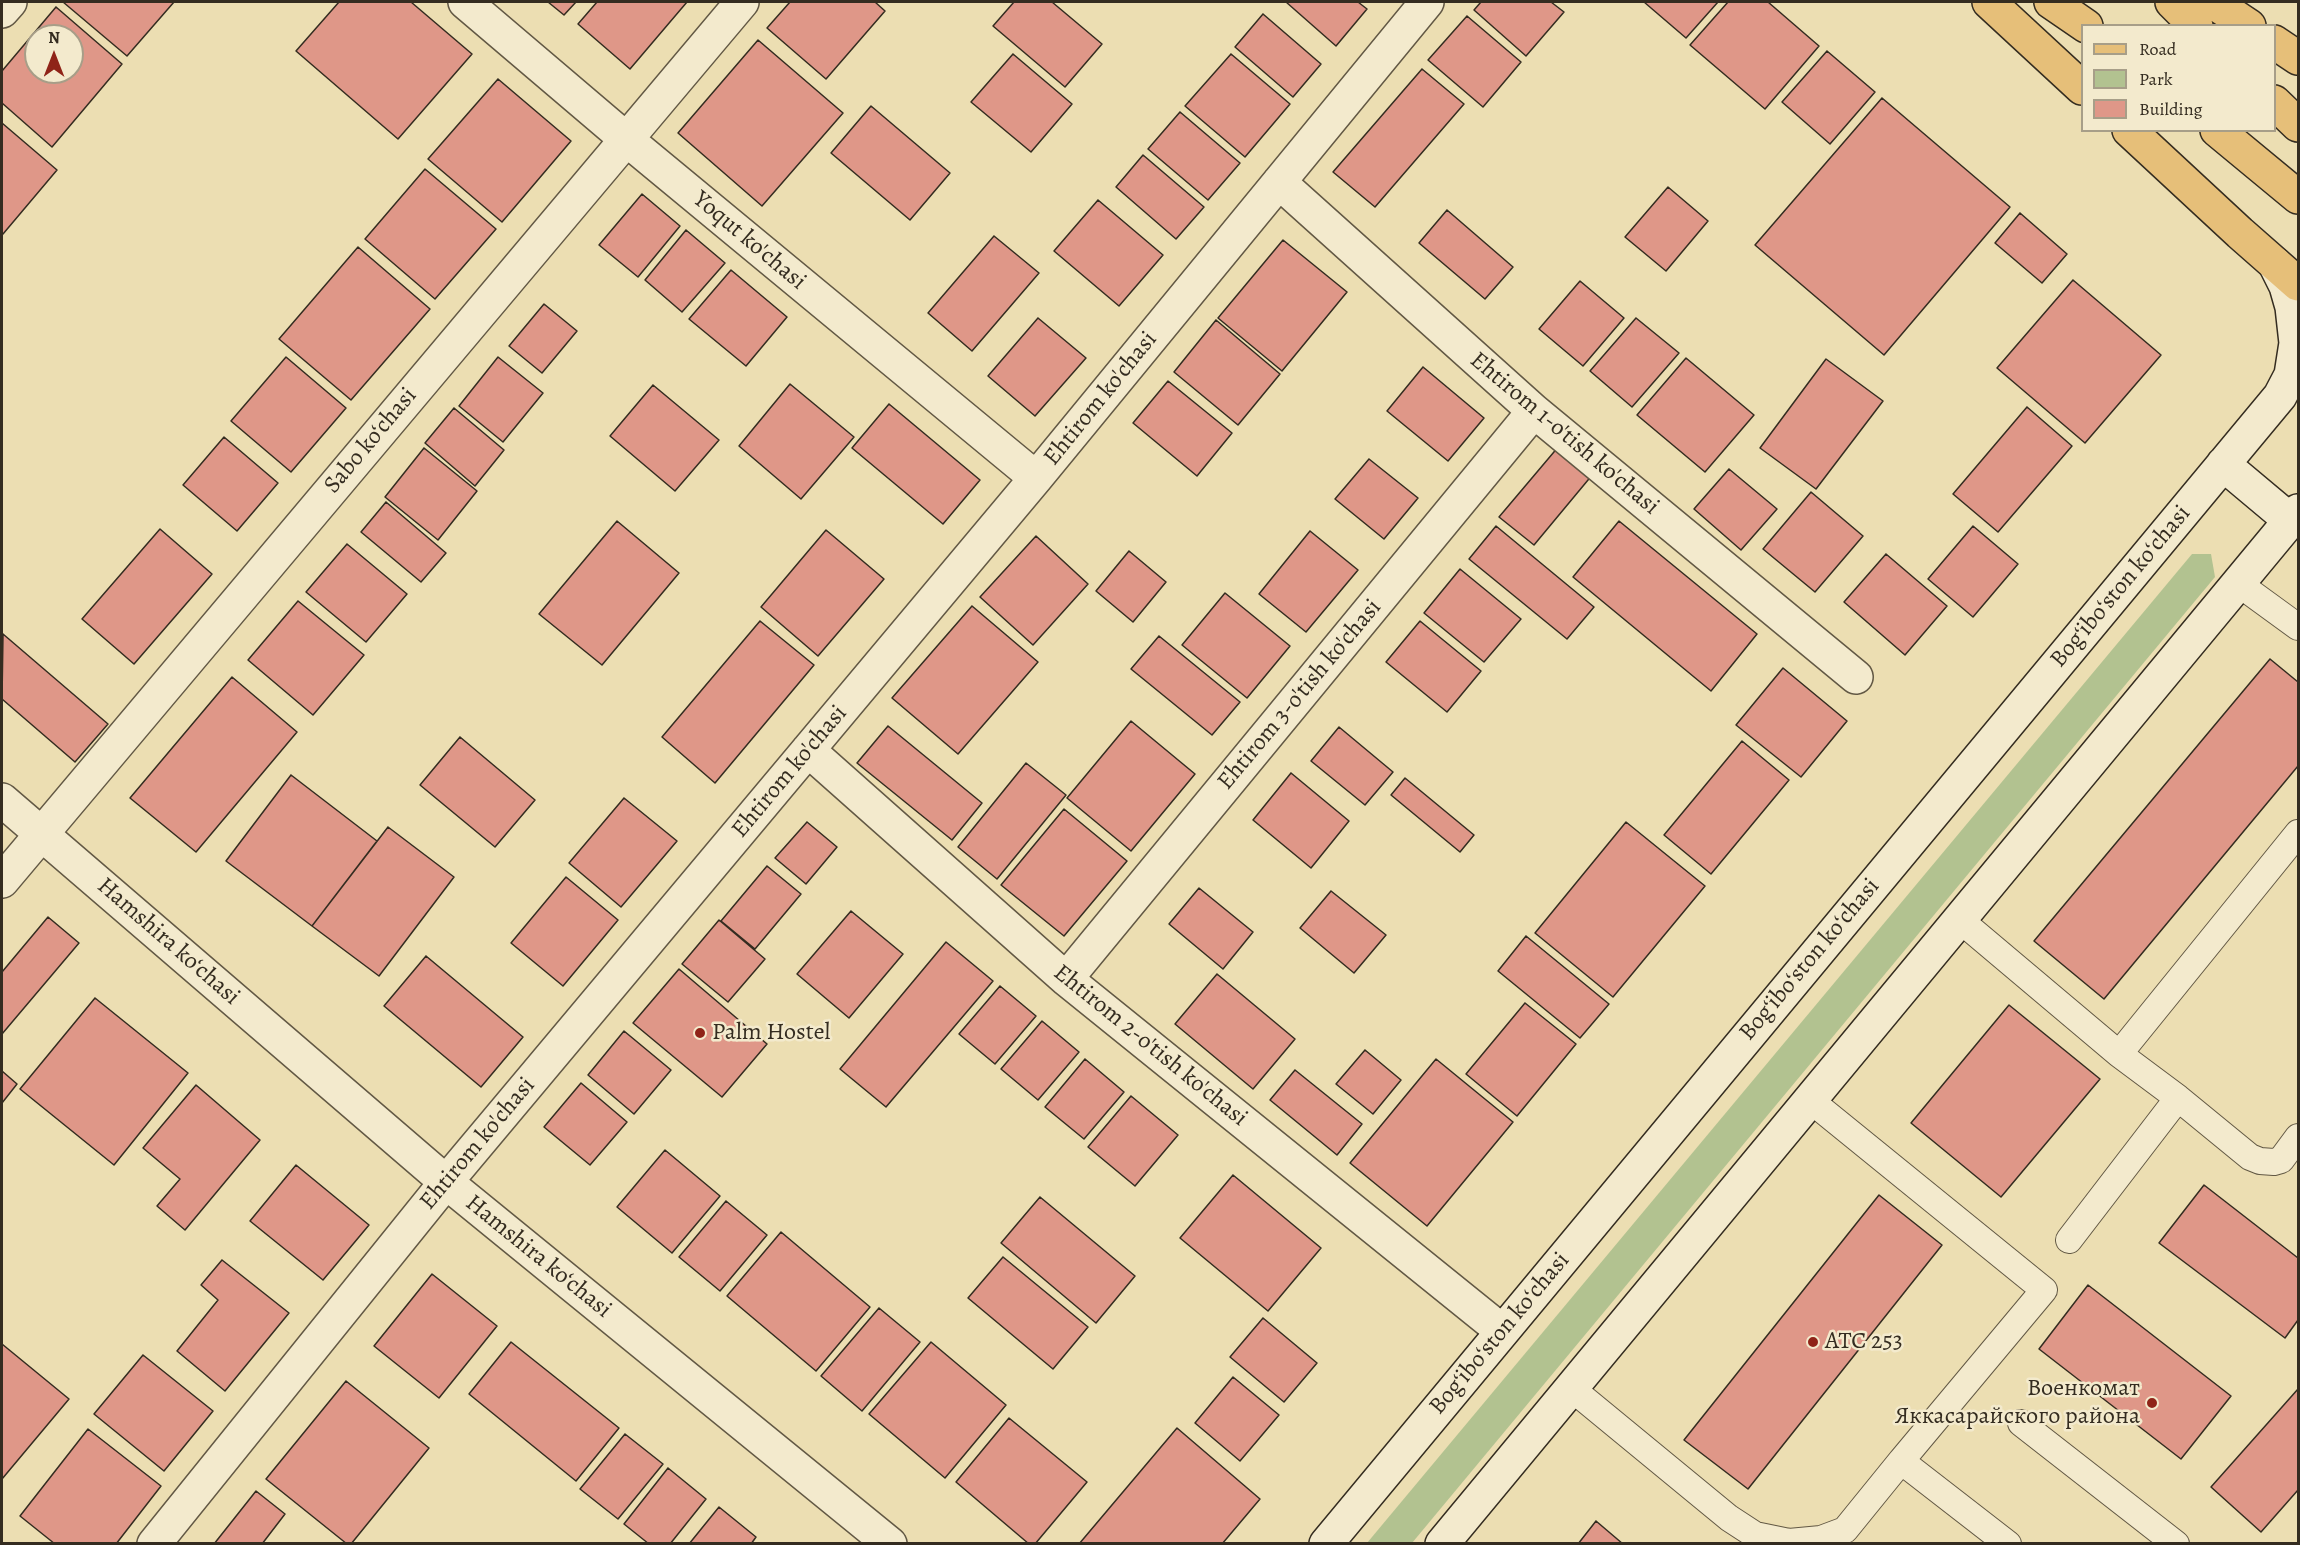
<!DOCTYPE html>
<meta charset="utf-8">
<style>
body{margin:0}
#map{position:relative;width:2300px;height:1545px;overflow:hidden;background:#ecdeb2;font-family:Alegreya,serif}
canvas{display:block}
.frame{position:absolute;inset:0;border:3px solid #342c20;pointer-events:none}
.legend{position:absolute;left:2081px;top:24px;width:195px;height:108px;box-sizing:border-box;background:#f3eacd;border:2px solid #a79e88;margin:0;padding:8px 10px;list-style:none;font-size:18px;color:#342c20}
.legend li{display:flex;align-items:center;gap:12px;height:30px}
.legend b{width:30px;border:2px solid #a79e88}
.north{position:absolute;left:24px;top:24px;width:60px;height:60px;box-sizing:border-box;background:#f3eacd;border:2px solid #a79e88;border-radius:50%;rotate:0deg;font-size:16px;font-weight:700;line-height:24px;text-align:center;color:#342c20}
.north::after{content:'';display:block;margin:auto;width:21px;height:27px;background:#8f2418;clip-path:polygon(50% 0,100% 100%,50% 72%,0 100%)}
</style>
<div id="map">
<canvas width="2300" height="1545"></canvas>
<div class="frame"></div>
<ul class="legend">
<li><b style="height:8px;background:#e6bf79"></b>Road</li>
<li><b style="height:16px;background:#b2c290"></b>Park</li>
<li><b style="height:16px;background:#df9788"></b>Building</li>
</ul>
<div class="north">N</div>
</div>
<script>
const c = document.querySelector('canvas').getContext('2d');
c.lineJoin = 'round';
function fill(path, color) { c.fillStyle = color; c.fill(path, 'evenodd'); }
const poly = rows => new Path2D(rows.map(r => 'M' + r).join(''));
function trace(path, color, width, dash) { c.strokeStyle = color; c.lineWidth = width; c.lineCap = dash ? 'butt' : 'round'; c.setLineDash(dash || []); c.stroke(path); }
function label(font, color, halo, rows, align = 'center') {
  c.font = font + ' Alegreya,serif'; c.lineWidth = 5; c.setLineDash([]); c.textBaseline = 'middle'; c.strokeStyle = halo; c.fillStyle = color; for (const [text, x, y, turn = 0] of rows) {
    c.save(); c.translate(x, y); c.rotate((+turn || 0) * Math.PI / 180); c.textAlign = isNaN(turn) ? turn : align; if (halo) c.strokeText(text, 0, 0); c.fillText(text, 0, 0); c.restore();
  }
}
fill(poly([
 [2192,554,2211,554,2215,577,1412,1543,1367,1543]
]), '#b2c290');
const building = poly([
 [63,2,174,2,127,56,63,2],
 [339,2,411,2,472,54,398,139,296,51,339,2],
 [548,2,576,2,564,15,548,2],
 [597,2,687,2,630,69,578,24,597,2],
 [790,2,875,2,885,11,826,79,767,28,790,2],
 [1014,2,1052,2,1102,44,1065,87,993,26,1014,2],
 [1286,2,1358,2,1367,9,1336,46,1286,2],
 [1481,2,1551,2,1564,12,1526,56,1474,10,1481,2],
 [1644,2,1718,2,1686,38,1644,2],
 [1728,2,1768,2,1819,46,1765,109,1690,45,1728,2],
 [56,7,122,64,52,147,2,103,2,71,56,7],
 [36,36,72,36,72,72,36,72,36,36],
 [1263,14,1321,64,1293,97,1235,47,1263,14],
 [1467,16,1521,62,1483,107,1428,60,1467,16],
 [758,40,843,113,762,206,678,133,758,40],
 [1827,51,1875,92,1830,144,1782,102,1827,51],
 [1013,54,1072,104,1031,152,971,102,1013,54],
 [1231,54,1290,104,1245,157,1185,106,1231,54],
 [1422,69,1464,104,1375,207,1333,172,1422,69],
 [498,79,571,141,502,222,428,159,498,79],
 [1882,98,2010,207,1884,355,1755,245,1882,98],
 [871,106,950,173,910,220,831,153,871,106],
 [1180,112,1240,163,1208,200,1148,149,1180,112],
 [2,123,57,170,3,234,2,233,2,123],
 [1143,155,1204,207,1176,239,1116,187,1143,155],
 [425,169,496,229,435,299,365,239,425,169],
 [1668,187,1708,221,1666,271,1625,237,1668,187],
 [642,194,680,226,638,277,599,245,642,194],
 [1098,200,1163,255,1119,306,1054,251,1098,200],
 [1447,210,1513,267,1485,299,1419,243,1447,210],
 [2020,213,2067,254,2042,283,1995,243,2020,213],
 [686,230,725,263,682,312,645,280,686,230],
 [994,236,1039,273,972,351,928,313,994,236],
 [1283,240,1347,292,1282,371,1218,318,1283,240],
 [358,247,430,309,351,400,279,339,358,247],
 [731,270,787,317,746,366,689,319,731,270],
 [2073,280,2161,355,2085,443,1997,368,2073,280],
 [1580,281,1624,318,1583,366,1539,329,1580,281],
 [544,304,577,331,542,373,509,346,544,304],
 [1038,318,1086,358,1035,416,988,376,1038,318],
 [1636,318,1679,353,1632,407,1590,371,1636,318],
 [1216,320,1280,374,1238,425,1174,372,1216,320],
 [286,357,346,408,291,472,231,421,286,357],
 [498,357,543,393,503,442,459,406,498,357],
 [1686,358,1754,415,1705,472,1637,415,1686,358],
 [1826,359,1883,401,1816,489,1760,448,1826,359],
 [1423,367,1484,418,1448,461,1387,411,1423,367],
 [1168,381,1232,433,1197,476,1133,423,1168,381],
 [790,384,854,437,801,499,739,446,790,384],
 [653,385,719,440,675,491,610,436,653,385],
 [889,404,980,480,943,524,852,448,889,404],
 [2027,407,2072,446,1998,532,1953,494,2027,407],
 [454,408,504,450,475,486,425,443,454,408],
 [224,437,278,483,237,531,183,485,224,437],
 [1559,446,1593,474,1534,545,1499,517,1559,446],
 [424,448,477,491,438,540,385,497,424,448],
 [1369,459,1418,498,1384,539,1335,499,1369,459],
 [1729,469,1777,509,1741,550,1694,509,1729,469],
 [1811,492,1863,536,1815,592,1763,549,1811,492],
 [386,502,446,553,421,582,361,532,386,502],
 [617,521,679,573,602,665,539,614,617,521],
 [1619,521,1757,634,1711,691,1573,577,1619,521],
 [1496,526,1594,607,1567,639,1469,559,1496,526],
 [1973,526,2018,564,1973,617,1928,579,1973,526],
 [160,529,212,574,134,664,82,619,160,529],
 [826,530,884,579,818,656,761,607,826,530],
 [1310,531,1358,570,1306,632,1259,594,1310,531],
 [1036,536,1088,584,1033,645,980,597,1036,536],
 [347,544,407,594,366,642,306,592,347,544],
 [1129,551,1166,582,1133,622,1096,591,1129,551],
 [1886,554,1947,606,1905,655,1844,602,1886,554],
 [1460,569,1521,619,1484,662,1424,613,1460,569],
 [1225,593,1290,646,1247,698,1182,645,1225,593],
 [298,601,364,655,313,715,248,660,298,601],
 [972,606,1038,662,958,754,892,698,972,606],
 [760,621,814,665,715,783,662,737,760,621],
 [1420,621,1481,671,1447,712,1386,662,1420,621],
 [3,634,108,724,75,762,2,699,3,634],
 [1159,636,1240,702,1212,735,1131,669,1159,636],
 [2270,659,2298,682,2298,766,2104,999,2034,941,2270,659],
 [1783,668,1847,721,1801,777,1736,725,1783,668],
 [232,677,297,732,196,852,130,798,232,677],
 [1131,721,1195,774,1131,851,1067,798,1131,721],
 [888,726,982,803,952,840,857,763,888,726],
 [1339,727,1393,772,1365,805,1311,761,1339,727],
 [460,737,535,800,495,847,420,785,460,737],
 [1742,741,1789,780,1711,874,1664,835,1742,741],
 [1026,763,1066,795,997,879,958,847,1026,763],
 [1291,773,1349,821,1311,868,1253,820,1291,773],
 [291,775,377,841,312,926,226,861,291,775],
 [1405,778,1474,835,1460,852,1391,795,1405,778],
 [624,798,677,841,621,907,569,863,624,798],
 [1064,809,1127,861,1064,936,1001,885,1064,809],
 [807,822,837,847,806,884,775,858,807,822],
 [1626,822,1705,886,1613,997,1535,933,1626,822],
 [388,827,454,877,379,976,312,926,388,827],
 [767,866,801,894,755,949,721,921,767,866],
 [566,877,618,920,563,986,511,943,566,877],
 [1199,888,1253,932,1223,969,1169,924,1199,888],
 [1331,891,1386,935,1354,973,1300,928,1331,891],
 [851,911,903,954,849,1018,797,974,851,911],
 [48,917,79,943,2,1034,2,972,48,917],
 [719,920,765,959,728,1002,682,964,719,920],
 [1526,936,1609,1004,1580,1038,1498,971,1526,936],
 [946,942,993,981,886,1107,840,1069,946,942],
 [426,956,523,1037,481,1087,384,1006,426,956],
 [679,969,767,1044,722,1097,633,1023,679,969],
 [1217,974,1295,1039,1253,1089,1175,1024,1217,974],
 [1000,986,1036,1016,995,1064,959,1034,1000,986],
 [95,998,188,1073,114,1165,20,1089,95,998],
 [1525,1003,1576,1044,1517,1116,1466,1074,1525,1003],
 [2009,1005,2100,1079,2001,1197,1911,1123,2009,1005],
 [1042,1021,1079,1052,1038,1100,1001,1069,1042,1021],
 [624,1031,671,1070,634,1114,588,1075,624,1031],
 [1365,1050,1401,1080,1373,1114,1336,1084,1365,1050],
 [1085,1059,1124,1092,1084,1139,1045,1107,1085,1059],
 [1436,1059,1513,1122,1427,1226,1350,1163,1436,1059],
 [1295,1070,1362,1124,1337,1155,1270,1100,1295,1070],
 [2,1071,17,1084,2,1103,2,1071],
 [581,1083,627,1122,590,1165,544,1127,581,1083],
 [196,1085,260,1140,185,1230,157,1206,180,1179,143,1148,196,1085],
 [1131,1096,1178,1135,1135,1186,1088,1147,1131,1096],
 [665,1150,720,1196,672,1253,617,1207,665,1150],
 [296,1165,369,1225,323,1280,250,1221,296,1165],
 [1233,1175,1321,1248,1268,1311,1180,1238,1233,1175],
 [2204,1185,2298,1258,2298,1320,2285,1338,2159,1243,2204,1185],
 [1879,1195,1942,1245,1748,1489,1684,1440,1879,1195],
 [1040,1197,1135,1276,1096,1323,1001,1243,1040,1197],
 [726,1201,767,1235,720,1291,679,1257,726,1201],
 [781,1232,870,1307,816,1371,727,1296,781,1232],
 [1003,1257,1088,1327,1053,1369,968,1298,1003,1257],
 [222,1260,289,1313,225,1391,177,1351,218,1300,201,1285,222,1260],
 [432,1274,497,1326,439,1398,374,1346,432,1274],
 [2088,1285,2231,1396,2181,1459,2039,1349,2088,1285],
 [879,1308,920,1342,862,1411,821,1376,879,1308],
 [1263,1318,1317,1363,1284,1402,1230,1357,1263,1318],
 [511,1342,619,1428,576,1481,469,1394,511,1342],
 [931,1342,1006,1405,945,1478,869,1414,931,1342],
 [2,1344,69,1399,2,1479,2,1344],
 [143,1355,213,1411,164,1471,94,1414,143,1355],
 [1233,1377,1279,1415,1240,1461,1195,1423,1233,1377],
 [346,1381,429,1448,351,1544,347,1544,266,1479,346,1381],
 [2298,1389,2298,1490,2261,1532,2211,1487,2298,1389],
 [1009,1418,1087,1482,1035,1544,1029,1544,956,1482,1009,1418],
 [1177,1428,1260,1499,1222,1544,1079,1544,1177,1428],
 [88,1429,161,1486,116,1544,55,1544,20,1516,88,1429],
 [625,1434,663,1464,618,1519,580,1489,625,1434],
 [668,1468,706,1499,670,1544,649,1544,624,1524,668,1468],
 [256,1491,285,1514,262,1544,214,1544,256,1491],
 [719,1507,756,1537,751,1544,689,1544,719,1507],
 [1596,1521,1623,1544,1578,1544,1596,1521]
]);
fill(building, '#df9788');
trace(building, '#342c20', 1.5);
const lane = poly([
 [2239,584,2298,627],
 [1960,920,2119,1054,2178,1098,2250,1157,2260,1161,2274,1162,2281,1160,2298,1137],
 [2119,1054,2298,833],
 [1810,1100,2044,1290,1901,1461,2008,1544],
 [2069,1240,2178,1098],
 [1571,1388,1729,1518,1755,1535,1789,1542,1821,1539,1845,1530,1901,1461],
 [2021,1423,2176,1544]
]);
const street = poly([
 [465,2,626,139,1036,478],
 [2,11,10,2],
 [1279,182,1534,411,1856,677],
 [808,750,1066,979,1502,1331],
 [2,800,446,1182,890,1544],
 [2,881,742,2],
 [1066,979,1534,411],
 [154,1544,446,1182,1036,478,1427,2]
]);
const secondary = poly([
 [2223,464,2291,521],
 [1326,1544,2280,396,2291,375,2296,343,2292,307,2286,286,2275,264],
 [1442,1544,2298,511]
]);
const primary = poly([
 [1989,2,2082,88],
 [2051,2,2086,26],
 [2172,2,2196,26],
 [2213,2,2249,26],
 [2274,42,2298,58],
 [2274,102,2298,125],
 [2129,130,2240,233,2298,284],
 [2217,130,2298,197]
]);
trace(lane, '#625844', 28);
trace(street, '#625844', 36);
trace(secondary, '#342c20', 36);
trace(primary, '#342c20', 36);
trace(lane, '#f3eacd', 26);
trace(street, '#f3eacd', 33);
trace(secondary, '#f3eacd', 33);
trace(primary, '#e6bf79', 33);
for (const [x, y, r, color] of [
 [700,1033,6,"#8f2418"],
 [1813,1342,6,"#8f2418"],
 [2152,1403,6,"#8f2418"]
]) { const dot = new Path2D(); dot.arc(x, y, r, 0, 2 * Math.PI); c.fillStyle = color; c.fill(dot); trace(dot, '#f3eacd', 2); }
label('24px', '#342c20', '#f3eacd', [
 ["Yoqut ko'chasi",749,241,40],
 ["Ehtirom ko'chasi",1101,399,-51],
 ["Ehtirom 1-o'tish ko'chasi",1564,434,40],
 ["Sabo ko‘chasi",371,441,-50],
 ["Bogʻiboʻston koʻchasi",2121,587,-50],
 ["Ehtirom 3-o'tish ko'chasi",1300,695,-50],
 ["Ehtirom ko'chasi",790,772,-50],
 ["Hamshira ko‘chasi",168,942,41],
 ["Bogʻiboʻston koʻchasi",1810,960,-50],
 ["Ehtirom 2-o'tish ko'chasi",1150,1046,39],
 ["Ehtirom ko'chasi",478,1144,-50],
 ["Hamshira ko‘chasi",538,1257,39],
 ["Bogʻiboʻston koʻchasi",1500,1334,-50]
]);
label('24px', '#342c20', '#f3eacd', [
 ["Palm Hostel",712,1033],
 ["АТС 253",1825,1342],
 ["Военкомат",2140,1389,"right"],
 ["Яккасарайского района",2140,1417,"right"]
], 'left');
</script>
